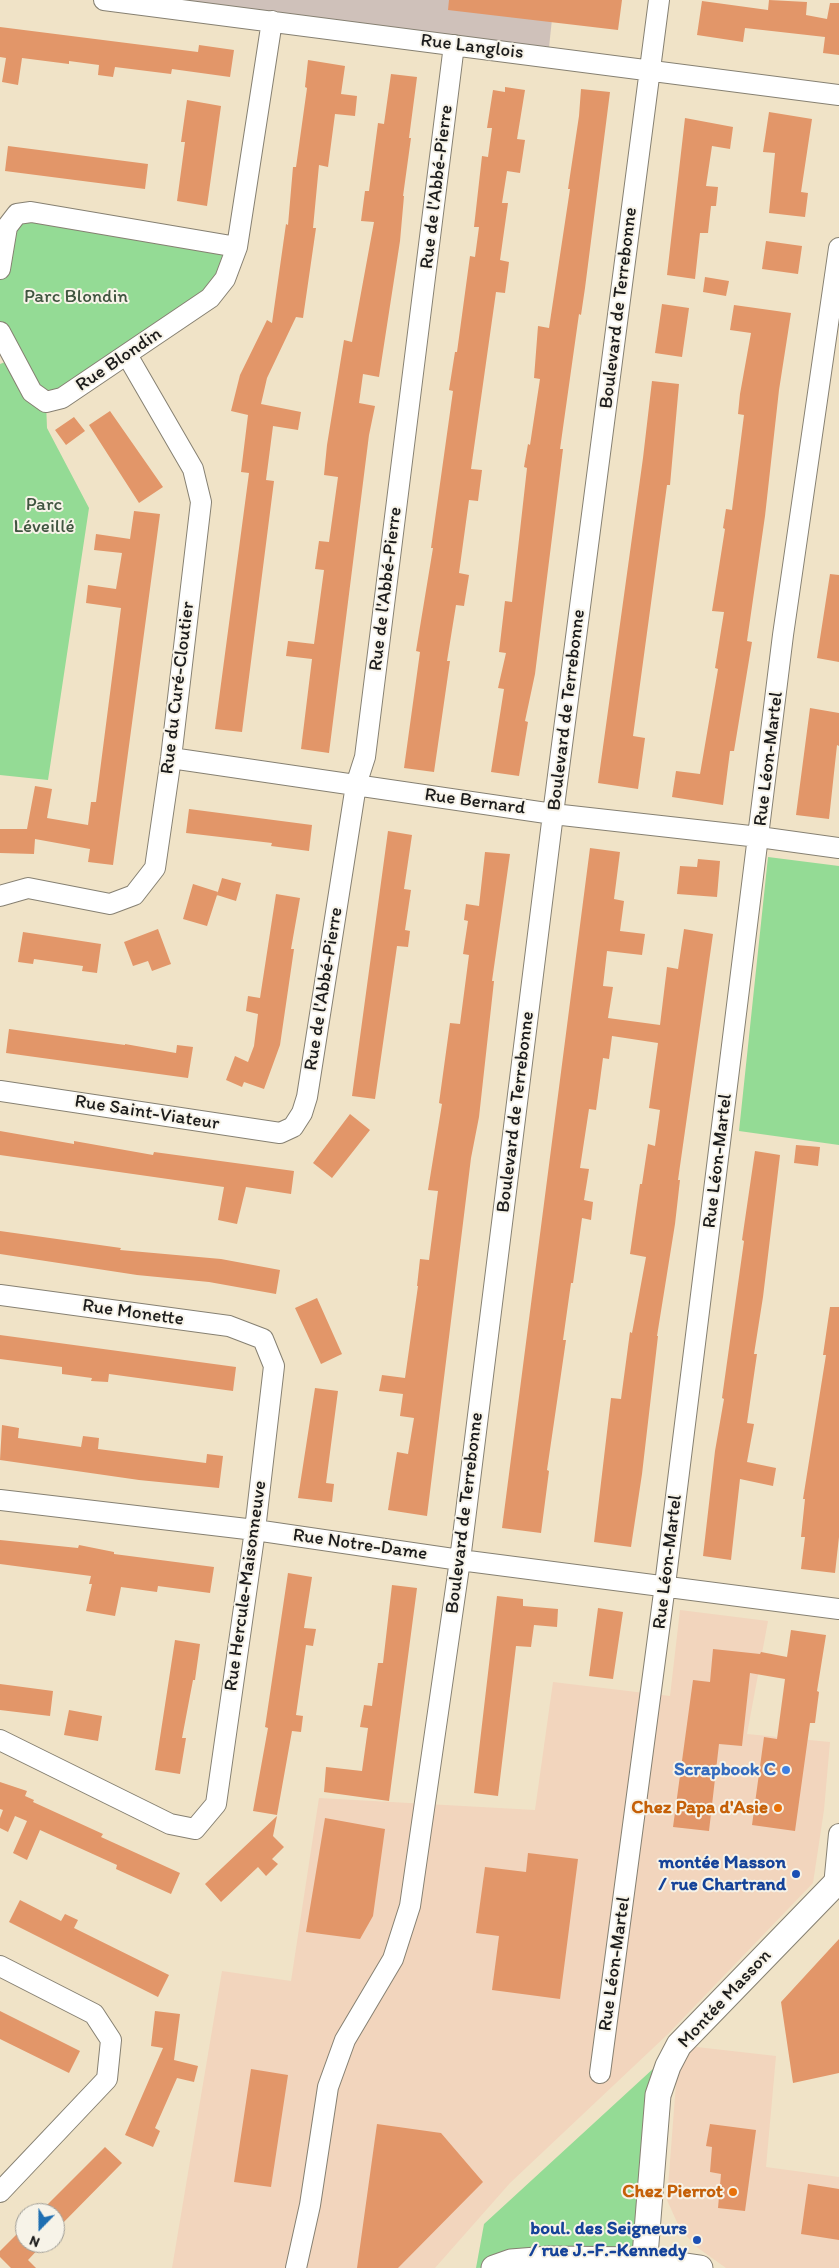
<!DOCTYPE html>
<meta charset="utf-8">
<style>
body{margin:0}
#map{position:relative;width:839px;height:2268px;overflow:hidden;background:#f0e3c7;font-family:Itim,sans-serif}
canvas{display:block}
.north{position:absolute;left:15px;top:2203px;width:50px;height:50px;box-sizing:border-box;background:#f7f3e8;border:1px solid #9f9d96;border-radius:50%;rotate:202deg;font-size:14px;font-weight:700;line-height:20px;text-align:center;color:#1c1c1c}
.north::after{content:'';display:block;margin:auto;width:18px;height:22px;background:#1f6fb2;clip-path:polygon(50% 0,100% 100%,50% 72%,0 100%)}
</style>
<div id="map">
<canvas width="839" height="2268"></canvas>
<div class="north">N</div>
</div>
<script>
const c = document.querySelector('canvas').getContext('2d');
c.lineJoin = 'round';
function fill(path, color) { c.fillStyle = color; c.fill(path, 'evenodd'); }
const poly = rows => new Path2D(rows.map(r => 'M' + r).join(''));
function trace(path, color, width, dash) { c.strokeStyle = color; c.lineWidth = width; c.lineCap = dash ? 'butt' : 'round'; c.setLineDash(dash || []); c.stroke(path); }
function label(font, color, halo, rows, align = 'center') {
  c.font = font + ' Itim,sans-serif'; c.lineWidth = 4; c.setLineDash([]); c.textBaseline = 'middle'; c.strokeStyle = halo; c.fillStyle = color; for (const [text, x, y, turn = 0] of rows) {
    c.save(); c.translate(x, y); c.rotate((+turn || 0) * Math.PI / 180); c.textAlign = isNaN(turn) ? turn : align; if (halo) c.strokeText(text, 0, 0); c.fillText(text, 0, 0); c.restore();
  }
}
fill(poly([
 [680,1610,768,1621,747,1734,830,1742,824,1810,813,1883,668,2034,510,2183,435,2268,172,2268,222,1971,291,1981,319,1798,535,1810,553,1682,670,1696],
 [679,2045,776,2056,766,2167,839,2177,839,2268,726,2268,698,2248,680,2229,667,2200]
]), '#f2d5bd');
fill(poly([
 [104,0,554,0,548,57]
]), '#cfc1ba');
fill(poly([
 [17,214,237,247,225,279,46,402,47,428,89,508,48,780,0,775,0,364,13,359,0,332,0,269],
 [768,857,839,866,839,1145,739,1131],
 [679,2045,668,2066,645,2260,476,2268,484,2224]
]), '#94db95');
fill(poly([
 [449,0,622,0,618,30,448,10],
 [769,0,807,2,806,15,827,19,830,3,839,3,839,55,823,53,825,37,745,28,743,42,697,35,702,1,768,10],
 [0,27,198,52,199,45,234,50,230,77,172,69,171,74,115,67,113,77,98,75,99,65,69,61,69,64,22,58,18,85,2,82,6,58,0,57],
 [308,60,345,66,341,94,357,96,355,116,335,114,328,167,319,165,313,228,316,228,303,318,296,317,267,378,261,404,301,412,298,430,273,426,266,480,274,481,242,732,215,729,249,473,241,472,248,415,231,411,240,375,267,320,272,323,286,224,288,225,293,167,296,167,307,88,305,87],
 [391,74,417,77,409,138,411,138,403,196,404,196,400,241,379,377,363,374,359,403,375,406,369,435,329,753,301,749,312,659,286,656,288,641,314,644,324,570,315,569,319,541,329,542,338,477,324,475,327,445,344,340,352,342,374,222,361,221,365,191,369,191,378,123,384,124],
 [505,87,525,90,517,139,525,140,520,173,507,171,502,203,508,203,500,260,509,262,505,293,496,292,471,469,482,470,478,501,469,500,459,573,469,575,464,606,456,605,447,661,450,661,434,772,404,768,420,652,416,651,433,548,431,548,453,391,449,390,455,352,457,352,470,256,475,257,479,227,474,227,482,156,488,157,492,128,487,128,493,90,505,92],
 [581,89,610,92,585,288,581,315,579,314,560,449,563,449,535,674,525,721,528,722,519,776,491,772,504,689,498,688,506,653,499,652,505,601,512,602,527,468,524,467,528,444,530,445,540,379,534,378,538,326,549,328,570,189,568,189,579,116],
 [187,100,221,106,207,206,177,201,185,142,181,142],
 [769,112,812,119,801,192,808,193,805,217,769,213,775,153,763,152],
 [685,118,733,127,730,149,712,146,706,186,718,187,716,206,711,206,708,233,700,233,695,279,667,275],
 [8,146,148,164,145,189,5,171],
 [766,241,802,246,798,274,762,269],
 [705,277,729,281,726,296,703,292],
 [662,304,689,308,682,357,655,353],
 [734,305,791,313,779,390,765,516,747,641,752,642,734,751,730,751,723,805,672,797,676,771,700,774,718,669,715,668,724,612,712,611,725,529,723,528,726,509,732,510,744,415,738,414,740,394,751,333,730,330],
 [652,381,679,384,670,485,667,485,633,736,645,738,638,789,598,783,643,458],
 [110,411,163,487,139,503,89,425],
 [74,417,85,431,66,445,55,430],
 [134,511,160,514,113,865,88,862,90,849,35,839,34,854,0,853,0,829,27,829,35,786,52,789,47,818,88,825,91,802,96,802,121,608,86,603,88,585,116,589,122,553,94,550,96,534,130,539],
 [830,574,839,575,839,662,817,658],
 [810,708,839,713,839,746,837,745,829,819,796,815],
 [189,809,312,825,309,851,271,846,272,843,186,833],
 [388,831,412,835,404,889,411,890,405,930,410,931,408,947,397,946,375,1099,352,1096],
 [590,848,620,852,614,899,624,901,620,931,645,934,642,955,607,951,603,986,613,987,608,1018,660,1025,667,967,678,969,684,929,713,934,678,1180,680,1180,675,1224,657,1336,658,1336,642,1474,631,1547,594,1542,611,1398,621,1399,630,1332,632,1333,646,1257,630,1254,640,1184,642,1184,648,1144,655,1146,660,1110,649,1108,658,1043,612,1036,609,1059,603,1058,596,1110,589,1109,580,1168,589,1169,584,1200,593,1202,591,1220,582,1218,573,1283,571,1283,563,1340,566,1340,547,1470,549,1471,541,1533,502,1528],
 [485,852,510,854,492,981,494,981,479,1117,471,1158,427,1516,388,1510,397,1452,408,1454,414,1418,400,1416,403,1394,379,1391,382,1375,405,1378,418,1286,417,1286,420,1259,429,1260,438,1191,428,1190,442,1104,439,1103,450,1023,460,1024,469,955,463,954,468,921,464,920,466,904,479,906],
 [698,859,720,861,717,897,677,894,680,866,697,867],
 [222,878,241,883,236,901,217,895],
 [193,884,218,892,207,926,183,919],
 [276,894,300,898,291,949,294,949,280,1045,264,1089,244,1082,242,1087,226,1080,235,1056,248,1062,254,1046,258,1014,246,1011,248,996,260,998],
 [158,929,171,964,152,971,148,961,133,966,124,942],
 [23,932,101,944,97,973,82,971,83,966,34,959,33,964,18,962],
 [9,1029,125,1045,125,1044,176,1053,177,1045,193,1047,188,1078,6,1053],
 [350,1114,370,1130,332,1178,313,1163],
 [0,1131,74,1144,74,1141,153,1155,154,1152,294,1171,291,1194,246,1187,237,1224,218,1220,224,1187,0,1155],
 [796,1145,820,1147,818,1166,794,1163],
 [755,1151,780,1155,763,1297,754,1354,757,1354,747,1423,754,1424,747,1462,776,1468,773,1486,740,1479,731,1560,703,1556,715,1451,724,1399,722,1398,744,1241,742,1240],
 [0,1231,121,1248,120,1250,221,1259,280,1270,276,1294,209,1282,137,1275,0,1254],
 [317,1298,342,1354,321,1364,295,1308],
 [830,1307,839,1307,839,1537,835,1573,801,1569,805,1537,801,1537,805,1499,803,1499,826,1355,823,1355],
 [0,1335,236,1367,233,1391,109,1374,108,1382,91,1381,92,1378,62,1374,62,1367,0,1359],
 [315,1388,338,1391,326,1483,334,1484,332,1502,298,1498],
 [2,1425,19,1428,18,1438,81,1447,83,1436,99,1438,98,1449,206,1463,207,1454,223,1456,219,1488,139,1480,0,1460],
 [0,1540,78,1548,79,1545,114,1552,114,1554,214,1567,210,1593,158,1586,157,1592,121,1587,115,1616,86,1611,92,1584,89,1584,91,1576,0,1564],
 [288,1573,312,1577,304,1628,316,1629,313,1646,306,1645,296,1715,303,1716,301,1732,292,1731,277,1815,253,1811,268,1728,265,1727],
 [392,1585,417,1588,389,1801,324,1792,326,1767,362,1771,368,1728,360,1727,364,1705,372,1706,378,1663,383,1663],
 [497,1596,523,1599,523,1606,558,1609,557,1627,534,1625,531,1647,516,1646,498,1796,474,1793],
 [598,1608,623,1612,613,1679,589,1676],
 [791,1630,826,1635,817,1691,819,1692,815,1723,810,1723,795,1831,752,1825,764,1737,777,1739,785,1679,750,1673,742,1746,719,1744,709,1831,673,1827,693,1680,710,1682,713,1649,760,1654,761,1652,787,1657],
 [175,1640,200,1644,195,1680,193,1680,182,1738,186,1738,180,1774,155,1770],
 [0,1684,53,1691,50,1716,0,1710],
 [69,1710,102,1716,98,1741,64,1735],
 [0,1782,27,1791,25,1796,34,1800,33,1802,103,1834,101,1837,180,1873,171,1894,116,1869,117,1865,40,1830,27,1860,13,1853,27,1821,15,1816,8,1832,0,1828,0,1818,3,1810,0,1809],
 [277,1816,273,1836,284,1847,272,1859,278,1864,266,1876,258,1867,221,1902,205,1884],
 [325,1818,385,1829,373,1916,360,1939,306,1932],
 [528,1853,578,1859,560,1999,492,1990,499,1936,476,1933,485,1867,526,1872],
 [20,1900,61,1921,65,1914,78,1920,74,1928,169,1975,158,1997,9,1922],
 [839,1939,839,2073,793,2083,781,2002],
 [0,2011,80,2051,69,2073,0,2039],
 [155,2011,180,2014,174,2060,198,2066,194,2082,177,2078,155,2128,160,2131,153,2147,125,2135,163,2048,151,2046],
 [251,2069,288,2075,271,2187,234,2182],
 [377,2124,441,2133,483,2182,398,2268,357,2268],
 [710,2124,756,2130,745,2211,718,2208,721,2174,710,2172,712,2147,706,2146],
 [105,2147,122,2163,55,2231,55,2213,39,2213],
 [808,2184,839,2189,839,2240,801,2234],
 [25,2226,25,2243,44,2243,28,2260,36,2268,11,2268,0,2257,0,2251]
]), '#e29669');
const minor = poly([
 [104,0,839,95],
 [0,269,7,227,17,214,31,212,237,247],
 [0,332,32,392,46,402,62,398,210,298,225,279,237,247,272,21],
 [171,758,553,814,759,837,839,848],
 [0,896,28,888,110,904,134,895,155,868,171,758,201,502,193,469,127,355],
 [0,1091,280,1133,293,1127,302,1113,307,1097,356,785,365,757,454,45],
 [0,1295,229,1326,263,1339,274,1366,255,1530,216,1804,195,1829,170,1824,0,1740],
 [0,1500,255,1530,460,1560,839,1609],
 [834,1886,839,1834],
 [0,1966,94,2014,111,2040,107,2079,0,2192],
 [600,2073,665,1585,783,635,839,248],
 [296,2268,310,2205,328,2087,345,2040,393,1959,410,1906,460,1560,553,814,659,0]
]);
const major = poly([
 [494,2268,511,2262,549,2259,645,2260,700,2268],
 [644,2268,658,2095,668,2066,679,2045,839,1880]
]);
trace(minor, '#868072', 22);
trace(major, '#868072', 27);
trace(minor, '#fff', 20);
trace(major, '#fff', 25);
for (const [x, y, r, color] of [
 [786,1770,5,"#3f7fe0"],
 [778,1808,5,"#e8710a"],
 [796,1874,5,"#1a4fb4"],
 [733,2192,5,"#e8710a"],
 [697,2240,5,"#1a4fb4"]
]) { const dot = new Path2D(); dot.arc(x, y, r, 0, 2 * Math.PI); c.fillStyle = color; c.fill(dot); trace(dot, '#f7f3e8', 2); }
label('19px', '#1c1c1c', '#f7f3e8', [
 ["Rue Langlois",472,47,7],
 ["Rue de l'Abbé-Pierre",437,187,-83],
 ["Boulevard de Terrebonne",619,308,-83],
 ["Rue Blondin",119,360,-34],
 ["Rue de l'Abbé-Pierre",386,589,-83],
 ["Rue du Curé-Cloutier",178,688,-83],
 ["Boulevard de Terrebonne",567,710,-83],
 ["Rue Léon-Martel",769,759,-83],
 ["Rue Bernard",475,802,8],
 ["Rue de l'Abbé-Pierre",324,989,-81],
 ["Boulevard de Terrebonne",516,1112,-83],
 ["Rue Saint-Viateur",147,1113,9],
 ["Rue Léon-Martel",718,1161,-83],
 ["Rue Monette",133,1313,8],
 ["Boulevard de Terrebonne",465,1513,-83],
 ["Rue Notre-Dame",360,1545,8],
 ["Rue Léon-Martel",668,1562,-83],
 ["Rue Hercule-Maisonneuve",246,1586,-82],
 ["Rue Léon-Martel",615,1964,-82],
 ["Montée Masson",725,1999,-47]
]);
label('19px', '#405540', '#f7f3e8', [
 ["Parc Blondin",76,297],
 ["Parc",44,505],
 ["Léveillé",44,527]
]);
label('bold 19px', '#366cbe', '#f7f3e8', [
 ["Scrapbook C",776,1770]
], 'right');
label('bold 19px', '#c56008', '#f7f3e8', [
 ["Chez Papa d'Asie",768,1808],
 ["Chez Pierrot",723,2192]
], 'right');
label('bold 19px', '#164399', '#f7f3e8', [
 ["montée Masson",786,1863],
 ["/ rue Chartrand",786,1885],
 ["boul. des Seigneurs",687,2229],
 ["/ rue J.-F.-Kennedy",687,2251]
], 'right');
</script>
